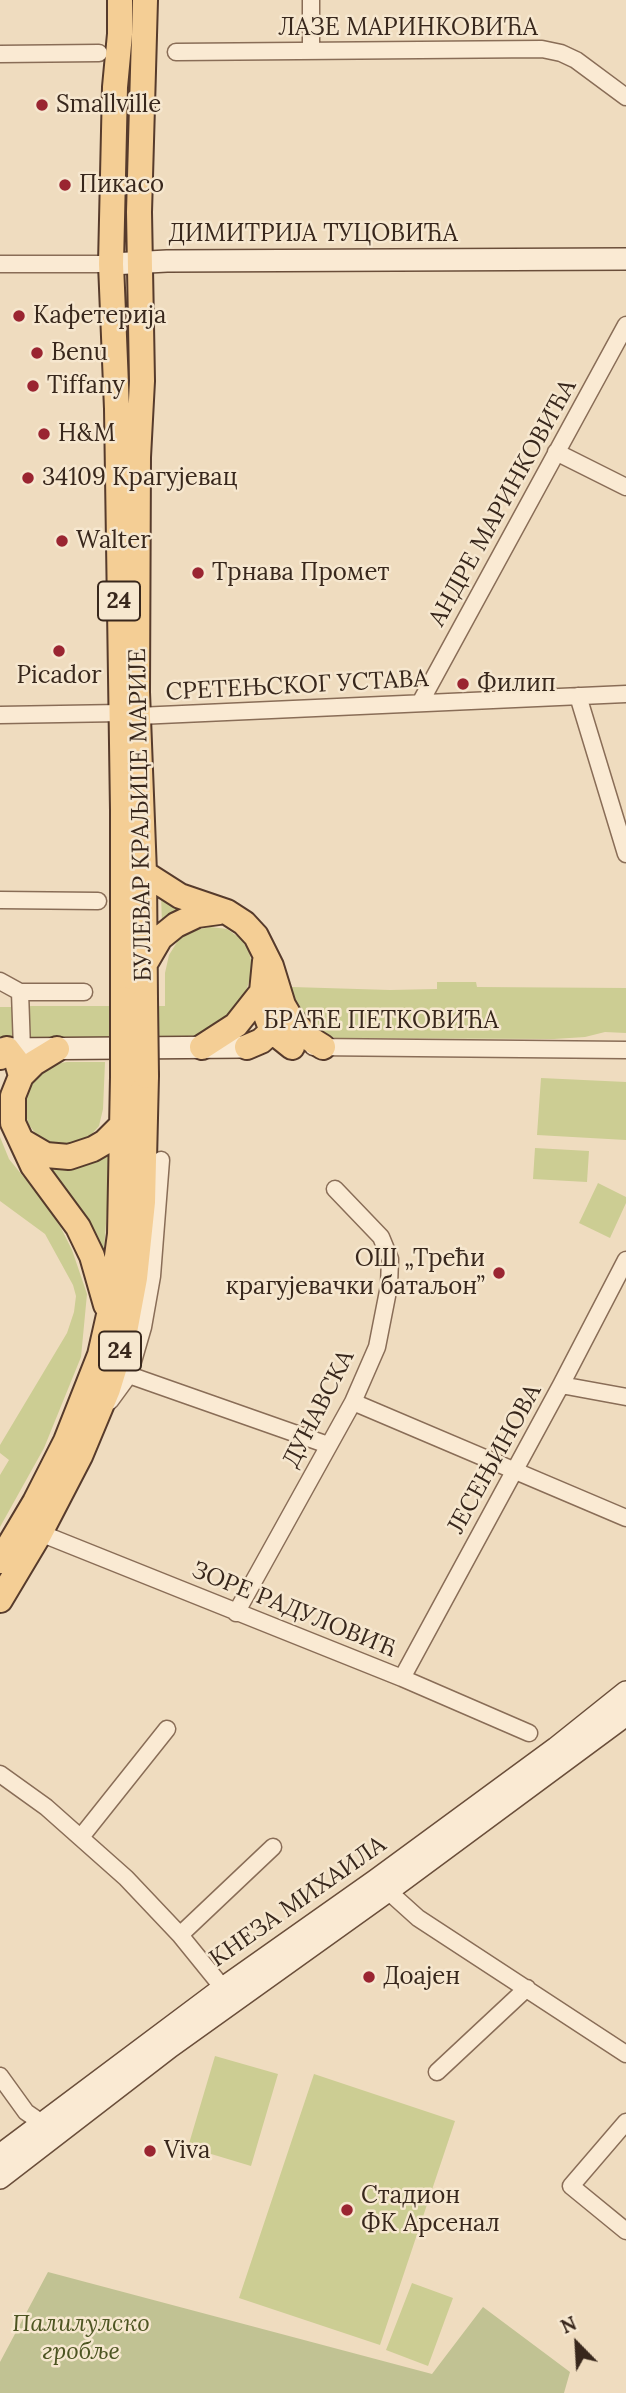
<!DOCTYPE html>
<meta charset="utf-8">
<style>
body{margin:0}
#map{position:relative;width:626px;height:2393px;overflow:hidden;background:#efdcbf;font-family:Lora,serif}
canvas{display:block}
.north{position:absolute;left:542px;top:2309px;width:70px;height:70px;-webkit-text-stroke:5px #f6e7cf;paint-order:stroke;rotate:336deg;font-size:19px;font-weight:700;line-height:28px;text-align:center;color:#38271c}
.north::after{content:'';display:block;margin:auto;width:24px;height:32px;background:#38271c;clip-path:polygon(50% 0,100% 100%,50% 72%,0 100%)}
</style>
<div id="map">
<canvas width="626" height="2393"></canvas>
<div class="north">N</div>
</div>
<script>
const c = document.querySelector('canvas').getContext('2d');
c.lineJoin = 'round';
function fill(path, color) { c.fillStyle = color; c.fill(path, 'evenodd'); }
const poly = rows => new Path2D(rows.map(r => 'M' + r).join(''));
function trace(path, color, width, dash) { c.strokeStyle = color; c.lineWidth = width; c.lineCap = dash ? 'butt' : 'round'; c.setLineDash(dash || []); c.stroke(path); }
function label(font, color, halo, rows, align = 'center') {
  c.font = font + ' Lora,serif'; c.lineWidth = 5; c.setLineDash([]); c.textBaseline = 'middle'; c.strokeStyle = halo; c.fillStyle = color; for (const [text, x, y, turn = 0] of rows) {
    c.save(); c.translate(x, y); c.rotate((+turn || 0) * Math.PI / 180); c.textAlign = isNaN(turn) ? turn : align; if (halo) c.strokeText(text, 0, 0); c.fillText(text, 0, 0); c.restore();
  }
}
fill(poly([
 [161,894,195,908,162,925],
 [210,927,227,929,241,939,249,952,253,968,247,988,235,1010,224,1020,196,1036,180,1040,29,1039,29,1006,165,1006,165,973,169,955,179,939,195,930],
 [281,977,292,987,390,990,437,989,437,982,476,982,477,987,626,988,626,1033,605,1032,585,1037,554,1039,335,1038,304,1023],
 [0,1007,13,1007,13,1039,0,1039],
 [67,1062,105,1062,103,1109,99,1126,90,1136,75,1144,57,1146,40,1139,29,1125,24,1109,27,1089,37,1075,54,1064],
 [541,1078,626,1082,626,1140,537,1135],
 [0,1137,9,1159,43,1201,61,1228,72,1250,87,1294,81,1357,44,1448,0,1527,0,1475,9,1460,0,1453,0,1445,67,1333,74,1312,76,1296,73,1285,45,1234,0,1201],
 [535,1148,589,1151,587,1182,533,1179],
 [108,1154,108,1196,103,1264,50,1176,49,1165],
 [598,1183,626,1197,626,1203,610,1238,579,1223],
 [215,2056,278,2074,251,2166,188,2147],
 [314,2074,455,2121,380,2345,239,2298],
 [412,2283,453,2298,428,2366,386,2350]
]), '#cccd93');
fill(poly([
 [48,2272,432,2374,483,2307,570,2372,564,2393,0,2393,0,2362]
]), '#c1c293');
const street = poly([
 [311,51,311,0],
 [176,52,542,49,561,53,576,60,626,97],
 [0,54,99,53],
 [0,264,111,264],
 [556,452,626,487],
 [578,696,626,854],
 [420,703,626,325],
 [0,715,121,713],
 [138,716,626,694],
 [0,900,98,901],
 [0,981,20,992,22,1049],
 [20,992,84,992],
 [313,1047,626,1050],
 [129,1375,143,1327,152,1276,161,1160],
 [561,1385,626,1397],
 [110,1401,129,1375,328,1445],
 [353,1402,626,1518],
 [40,1533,402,1678,529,1733],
 [236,1613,353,1402,377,1347,389,1286,390,1259,381,1237,335,1189],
 [402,1678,561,1385,626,1260],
 [0,1774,46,1807,126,1878,180,1935,223,1988],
 [81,1837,167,1729],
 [388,1891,418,1918,626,2054],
 [180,1935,273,1847],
 [437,2072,527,1988],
 [0,2076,26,2112,42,2123],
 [626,2122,571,2186,626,2231]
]);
const secondary = poly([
 [111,264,167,261,626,259],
 [0,1049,247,1047],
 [0,2155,223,1988,376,1880,556,1748,626,1692],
 [0,2178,170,2047,388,1891,626,1715]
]);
const primary = poly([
 [120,0,120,34,115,87,111,264,117,409,123,810,123,999],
 [145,0,139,212,142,381,138,457,137,692,144,873,145,999],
 [144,873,180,896,227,912,244,923,256,936,271,966,283,1005,290,1017,307,1037,323,1047],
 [265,961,262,992,264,1010,272,1031,292,1047],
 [146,962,160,938,176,925,197,915,219,912],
 [202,1047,236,1025,262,992],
 [247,1047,261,1041,272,1031,279,1016],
 [0,1057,7,1049,17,1062,21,1076,13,1096,13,1123,33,1166,78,1227,92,1256,106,1305],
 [21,1076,34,1063,57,1049],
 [22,1141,46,1155,69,1157,93,1149,105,1142,123,1124],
 [0,1561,35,1502,66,1441,100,1355,109,1315,120,1234,123,1077],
 [0,1600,40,1533,80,1456,108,1389,124,1337,135,1278,143,1202,146,1076]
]);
trace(street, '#896d57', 19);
trace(secondary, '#6a4e3a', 24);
trace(primary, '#563b2c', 28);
trace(street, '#faead3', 16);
trace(secondary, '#faead3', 21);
trace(primary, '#f4ce95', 24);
const primaryBridge = poly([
 [145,999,146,1076],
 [123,1077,123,999]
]);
trace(primaryBridge, '#563b2c', 28, []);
trace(primaryBridge, '#f4ce95', 24);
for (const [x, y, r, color] of [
 [42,105,7,"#9a2531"],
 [65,185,7,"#9a2531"],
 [19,316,7,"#9a2531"],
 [37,353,7,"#9a2531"],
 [33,386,7,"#9a2531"],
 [44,434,7,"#9a2531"],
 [28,478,7,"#9a2531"],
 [62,541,7,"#9a2531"],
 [198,573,7,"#9a2531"],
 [59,651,7,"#9a2531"],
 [463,684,7,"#9a2531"],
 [499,1273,7,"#9a2531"],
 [369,1977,7,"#9a2531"],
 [150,2151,7,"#9a2531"],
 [347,2210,7,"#9a2531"]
]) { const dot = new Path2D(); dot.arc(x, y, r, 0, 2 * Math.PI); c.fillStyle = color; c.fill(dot); trace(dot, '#f6e7cf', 2.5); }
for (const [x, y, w] of [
 [119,601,42],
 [120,1351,42]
]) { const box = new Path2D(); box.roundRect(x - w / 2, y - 19.5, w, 39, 5); c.fillStyle = '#f6e7cf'; c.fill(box); trace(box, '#38271c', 2); }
label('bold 23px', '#38271c', null, [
 ["24",119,601],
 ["24",120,1351]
]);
label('24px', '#38271c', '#f6e7cf', [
 ["ЛАЗЕ МАРИНКОВИЋА",408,28],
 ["ДИМИТРИЈА ТУЦОВИЋА",313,234],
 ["АНДРЕ МАРИНКОВИЋА",503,503,-61],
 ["СРЕТЕЊСКОГ УСТАВА",297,686,-3],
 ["БУЛЕВАР КРАЉИЦЕ МАРИЈЕ",141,815,-91],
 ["БРАЋЕ ПЕТКОВИЋА",381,1021],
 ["ДУНАВСКА",319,1409,-63],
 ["ЈЕСЕЊИНОВА",495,1459,-61],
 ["ЗОРЕ РАДУЛОВИЋ",294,1610,22],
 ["КНЕЗА МИХАИЛА",298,1902,-35]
]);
label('24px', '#38271c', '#f6e7cf', [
 ["Smallville",56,105],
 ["Пикасо",79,185],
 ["Кафетерија",33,316],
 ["Benu",51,353],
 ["Tiffany",47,386],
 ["H&M",58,434],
 ["34109 Крагујевац",42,478],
 ["Walter",76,541],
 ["Трнава Промет",212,573],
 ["Picador",59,676,"center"],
 ["Филип",477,684],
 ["ОШ „Трећи",485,1259,"right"],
 ["крагујевачки батаљон”",485,1287,"right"],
 ["Доајен",383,1977],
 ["Viva",164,2151],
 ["Стадион",361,2196],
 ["ФК Арсенал",361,2224]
], 'left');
label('italic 24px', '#4d5522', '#f6e7cf', [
 ["Палилулско",81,2324],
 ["гробље",81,2352]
]);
</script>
